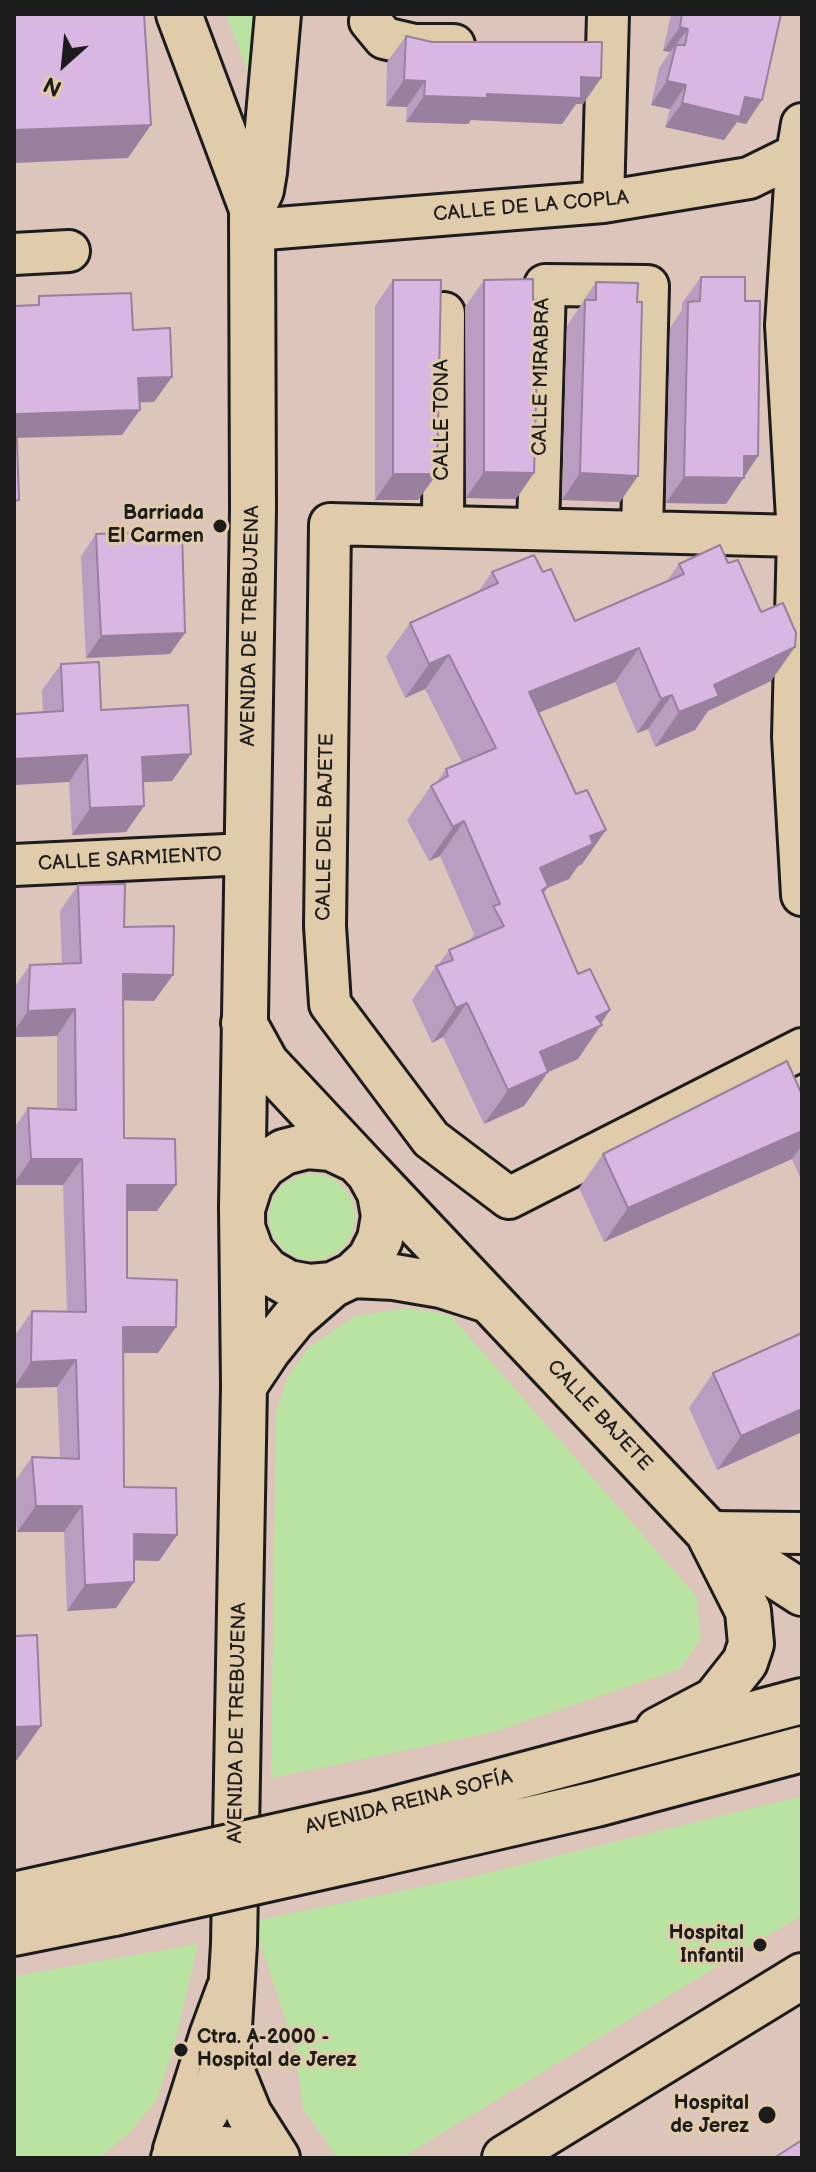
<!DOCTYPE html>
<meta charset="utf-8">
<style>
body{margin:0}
#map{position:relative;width:816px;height:2172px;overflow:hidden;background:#dec5bb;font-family:"Balsamiq Sans",sans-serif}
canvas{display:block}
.frame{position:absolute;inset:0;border:16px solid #1c1c1c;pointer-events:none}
.north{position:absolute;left:24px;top:24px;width:80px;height:80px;-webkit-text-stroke:6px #e0cbaa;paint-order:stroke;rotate:207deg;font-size:22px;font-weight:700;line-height:32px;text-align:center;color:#1c1c1c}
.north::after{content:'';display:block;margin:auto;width:28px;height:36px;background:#1c1c1c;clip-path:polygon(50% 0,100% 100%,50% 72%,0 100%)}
</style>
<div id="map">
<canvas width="816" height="2172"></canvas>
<div class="frame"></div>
<div class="north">N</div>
</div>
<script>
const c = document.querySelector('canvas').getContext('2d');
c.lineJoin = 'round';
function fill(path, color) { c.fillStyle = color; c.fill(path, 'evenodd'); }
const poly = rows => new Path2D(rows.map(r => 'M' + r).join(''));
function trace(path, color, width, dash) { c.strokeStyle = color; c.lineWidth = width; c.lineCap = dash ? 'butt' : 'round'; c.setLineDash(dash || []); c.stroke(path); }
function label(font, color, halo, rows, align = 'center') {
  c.font = font + ' "Balsamiq Sans",sans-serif'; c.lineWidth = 6; c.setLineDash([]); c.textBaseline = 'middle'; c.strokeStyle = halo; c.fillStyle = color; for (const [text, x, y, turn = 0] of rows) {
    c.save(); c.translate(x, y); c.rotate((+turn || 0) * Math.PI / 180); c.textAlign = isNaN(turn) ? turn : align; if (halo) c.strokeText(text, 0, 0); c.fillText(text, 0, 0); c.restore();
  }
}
fill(poly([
 [226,14,265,14,256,94],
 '269 1217a43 43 0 1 1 86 0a43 43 0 1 1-86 0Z',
 [407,1308,450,1315,696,1596,701,1639,680,1669,490,1733,271,1778,276,1412,288,1376,309,1347,355,1316],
 [802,1796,802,1915,401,2158,345,2158,335,2154,303,2109,295,2048,253,1921,475,1876],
 [198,1944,174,2046,156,2101,131,2131,99,2158,14,2158,14,1976]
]), '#b9e3a0');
const lane = poly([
 [164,2148,201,2031,218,1985]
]);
const street = poly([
 [372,14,370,21,384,38,414,45,454,45],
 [802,124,797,154,786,325,798,536,793,737,802,895],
 [603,202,608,14],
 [253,230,603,202,749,178,802,152],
 [14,254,69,251],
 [443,527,444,313],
 [538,529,545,285,648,286,642,532],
 [798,536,330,524,325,926,330,1004,431,1139,509,1198,802,1049],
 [14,865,247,854],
 [708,1532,802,1533]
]);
const secondary = poly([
 [179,14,252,209],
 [244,1023,266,1063,369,1173,380,1193,384,1216,380,1239,370,1259,353,1275,332,1285,294,1318,268,1350,244,1386],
 [369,1173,708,1532,802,1593],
 [243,1206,250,1184,264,1165,284,1152,307,1146,331,1148,352,1158],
 [243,1230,251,1252,267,1271,288,1283,310,1287,332,1285],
 [353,1275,394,1277,441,1285,488,1300],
 [658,1730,715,1700,745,1662,751,1644,748,1611,709,1534],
 [227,2060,249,2114,277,2158],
 [174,2158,206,2112,227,2060,234,1944,244,1386,242,1207,253,509,252,209,261,190,264,172,278,14],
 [175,2158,210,2148,248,2151,264,2158],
 [505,2158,802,1976]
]);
const primary = poly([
 [377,1814,802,1701],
 [379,1854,596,1804,802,1749],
 [14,1895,96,1877],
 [14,1933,114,1913]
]);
trace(lane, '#1c1c1c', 26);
trace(street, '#1c1c1c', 46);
trace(secondary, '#1c1c1c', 50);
trace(primary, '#1c1c1c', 50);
trace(lane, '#e0cbaa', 20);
trace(street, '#e0cbaa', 40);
trace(secondary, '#e0cbaa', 44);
trace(primary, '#e0cbaa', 44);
const primaryBridge = poly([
 [96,1877,377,1814],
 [114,1913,379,1854]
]);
trace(primaryBridge, '#1c1c1c', 50, []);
trace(primaryBridge, '#e0cbaa', 44);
fill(poly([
 [671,14,781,14,746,124,737,122,724,140,665,127,670,109,651,105,659,68,670,52,663,51],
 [406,36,601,78,583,104,576,104,562,124,471,120,468,124,406,122,407,107,386,106,387,62],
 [701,277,745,301,758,456,726,504,666,503,670,328,682,310,682,303],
 [393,280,418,500,375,500,375,306],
 [484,280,516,499,466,498,465,307],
 [596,282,637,302,620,502,562,500,567,326],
 [96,534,170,654,86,658,81,556],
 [679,564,771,681,708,711,695,730,655,747,648,729,637,733,615,682,539,712,576,794,606,830,582,864,578,866,569,879,547,888,543,893,578,974,602,1025,578,1059,548,1072,524,1106,484,1124,443,1037,432,1043,412,1000,436,966,438,965,449,950,470,941,474,934,440,856,429,861,407,820,431,786,436,783,446,769,462,762,425,689,405,698,386,657,410,623,478,592,492,572,543,572,575,621,666,582],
 [61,664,101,710,172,781,143,782,144,806,126,832,72,835,69,782,43,712,42,690],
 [78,885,173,975,154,1001,123,1000,124,1138,157,1211,127,1211,127,1278,176,1327,158,1353,123,1353,124,1487,177,1535,159,1561,134,1560,134,1582,116,1608,67,1611,64,1532,17,1532,14,1482,32,1457,60,1458,57,1387,14,1388,14,1337,32,1311,67,1311,63,1185,14,1185,14,1128,28,1108,57,1109,57,1036,14,1037,14,988,30,965,62,964,60,911],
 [802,1095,802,1182,792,1159,604,1242,579,1188,603,1154],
 [802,1333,802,1432,717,1470,689,1408,713,1373]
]), '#bb9dc2');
fill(poly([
 [680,27,688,29,670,52,663,51],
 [581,77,601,78,583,104,576,104,562,124,471,120,468,124,406,122,424,96,487,94],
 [404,80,425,81,407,107,386,106],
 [667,81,686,85,670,109,651,105],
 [745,97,762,100,746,124,737,122,724,140,665,127,682,103],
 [151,125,128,158,14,163,14,130],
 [172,377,154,402,121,403,138,378],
 [140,410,122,435,14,438,16,414],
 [744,456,758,456,726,504,666,503,684,477],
 [484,472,534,473,516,499,466,498],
 [580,473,638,476,620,502,562,500],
 [393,474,437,474,418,500,375,500],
 [185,633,170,654,86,658,101,636],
 [795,647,771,681,708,711,695,730,655,747,679,712,714,685],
 [639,648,615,682,506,726,529,692],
 [449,655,425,689,405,698,429,664],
 [672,695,648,729,637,733,661,699],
 [191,754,172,781,123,783,142,757],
 [87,755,69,782,14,785,14,759],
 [144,806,126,832,72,835,90,808],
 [464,821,440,856,429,861,453,827],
 [606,830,582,864,578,866,569,879,547,888,524,920,540,868,590,836],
 [123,974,173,975,154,1001,104,1000],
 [467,1003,443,1037,432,1043,456,1008],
 [75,1009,57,1036,14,1037,14,1031,28,1011],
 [610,1010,578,1059,548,1072,524,1106,484,1124,508,1090,540,1052,596,1017],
 [802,1131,802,1145,792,1159,604,1242,628,1208],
 [31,1159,82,1159,63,1185,14,1185,14,1183],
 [127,1185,176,1185,157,1211,109,1211],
 [123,1327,176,1327,158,1353,104,1353],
 [76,1360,57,1387,14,1388,31,1362],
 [802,1409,802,1432,717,1470,741,1436],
 [36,1506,82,1506,64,1532,17,1532],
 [134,1534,177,1535,159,1561,116,1560],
 [134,1582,116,1608,67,1611,85,1585],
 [41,1726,17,1760,14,1761,14,1727]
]), '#98809e');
const building = poly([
 [14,14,144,14,151,125,14,130,14,14],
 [682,14,781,14,762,100,745,97,740,117,682,103,686,85,667,81,676,45,685,45,688,29,680,27,682,14],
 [406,36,432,42,602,42,601,78,581,77,581,98,487,94,487,98,424,96,425,81,404,80,406,36],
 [701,277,745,277,745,301,760,301,758,456,744,456,744,478,684,477,688,302,700,301,701,277],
 [533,279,533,300,539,300,534,473,484,472,484,280,533,279],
 [393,280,441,280,437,474,393,474,393,280],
 [596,282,638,283,637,302,642,302,638,476,580,473,585,300,596,300,596,282],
 [131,293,133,330,170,328,172,377,138,378,140,410,16,414,19,500,14,501,14,306,39,305,39,296,131,293],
 [182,531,185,633,101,636,96,534,182,531],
 [720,545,728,563,738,560,761,612,783,603,796,633,795,647,714,685,719,696,679,712,672,695,661,699,639,648,529,692,576,794,587,790,606,830,590,836,593,844,540,868,548,886,542,890,578,974,590,969,610,1010,596,1017,602,1025,540,1052,548,1072,508,1090,467,1003,456,1008,436,966,453,960,449,950,504,926,493,906,500,904,464,821,453,827,431,786,448,776,446,769,496,748,449,655,429,664,410,623,498,583,492,572,534,555,543,572,551,569,575,621,684,574,679,564,720,545],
 [99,662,101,710,188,705,191,754,142,757,144,806,90,808,87,755,14,759,14,714,63,711,61,664,99,662],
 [125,884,124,927,174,926,173,975,123,974,124,1138,175,1139,176,1185,127,1185,127,1278,177,1280,176,1327,123,1327,124,1487,176,1488,177,1535,134,1534,134,1582,85,1585,82,1506,36,1506,32,1457,79,1459,76,1360,31,1362,32,1311,86,1312,82,1159,31,1159,28,1108,76,1110,75,1009,28,1011,30,965,81,963,78,885,125,884],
 [787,1061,802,1095,802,1131,628,1208,603,1154,787,1061],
 [802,1333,802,1409,741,1436,713,1373,802,1333],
 [37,1635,41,1726,14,1727,14,1636,37,1635],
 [802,2140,802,2158,774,2158,802,2140]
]);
fill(building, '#d9b7e2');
trace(building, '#98809e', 2);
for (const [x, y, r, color] of [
 [220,526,8,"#1c1c1c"],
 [760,1945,8,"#1c1c1c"],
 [181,2050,8,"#1c1c1c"],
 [767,2115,10,"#1c1c1c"]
]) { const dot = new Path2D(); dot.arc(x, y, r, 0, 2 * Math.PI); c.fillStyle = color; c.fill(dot); trace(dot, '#e0cbaa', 3); }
label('20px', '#1c1c1c', '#e0cbaa', [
 ["CALLE DE LA COPLA",531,207,-5],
 ["CALLE MIRABRA",542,377,-89],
 ["CALLE TONA",443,420,-90],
 ["AVENIDA DE TREBUJENA",251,626,-89],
 ["CALLE DEL BAJETE",326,827,-89],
 ["CALLE SARMIENTO",130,860,-3],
 ["CALLE BAJETE",599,1416,47],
 ["AVENIDA DE TREBUJENA",238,1723,-89],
 ["AVENIDA REINA SOFÍA",409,1803,-14]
]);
label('bold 20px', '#1c1c1c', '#e0cbaa', [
 ["Barriada",204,514],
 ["El Carmen",204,537],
 ["Hospital",744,1934],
 ["Infantil",744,1957],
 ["Ctra. A-2000 -",197,2038,"left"],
 ["Hospital de Jerez",197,2061,"left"],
 ["Hospital",749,2104],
 ["de Jerez",749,2127]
], 'right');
</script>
